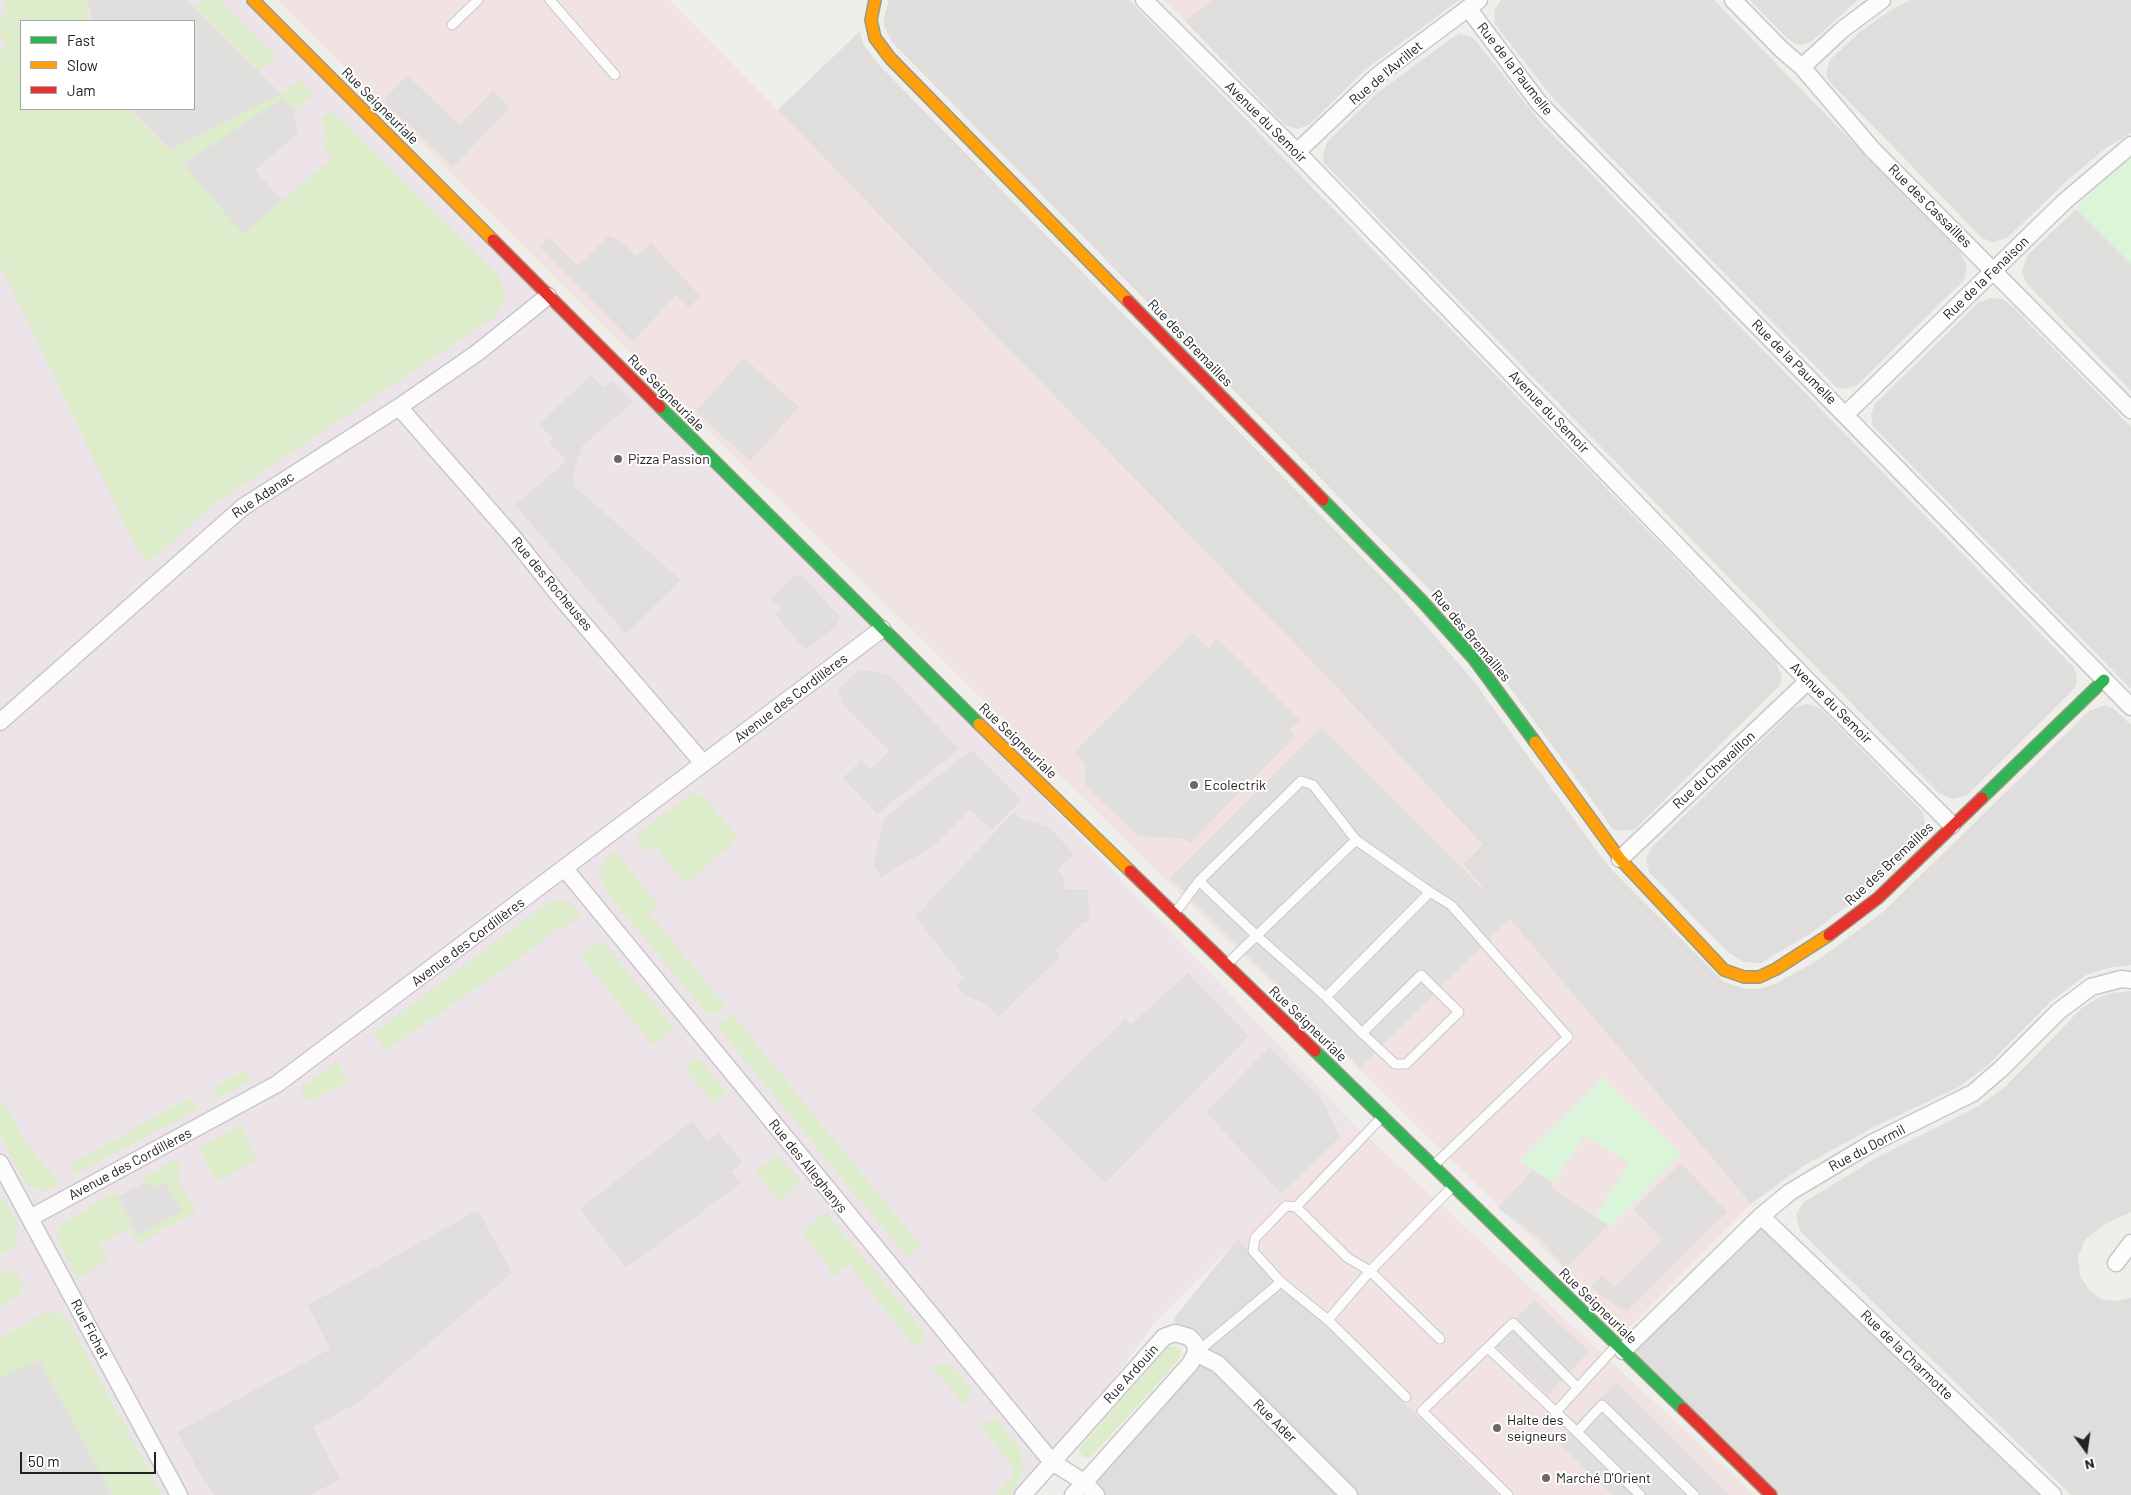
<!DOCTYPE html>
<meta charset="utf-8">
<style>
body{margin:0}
#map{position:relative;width:2131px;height:1495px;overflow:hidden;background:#f0eeeb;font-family:Barlow,sans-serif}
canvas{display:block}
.legend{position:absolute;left:20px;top:20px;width:175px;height:90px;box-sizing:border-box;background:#fff;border:1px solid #a7a7a7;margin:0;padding:6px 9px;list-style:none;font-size:15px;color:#222}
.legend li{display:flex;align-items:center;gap:10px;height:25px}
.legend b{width:25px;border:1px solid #a7a7a7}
.north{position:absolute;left:2061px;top:1425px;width:50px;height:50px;-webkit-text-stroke:4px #fff;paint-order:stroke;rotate:166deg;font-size:14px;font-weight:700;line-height:20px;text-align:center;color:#222}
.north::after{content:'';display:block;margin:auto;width:18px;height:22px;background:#222;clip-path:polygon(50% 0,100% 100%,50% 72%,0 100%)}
.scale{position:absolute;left:20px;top:1452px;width:136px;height:22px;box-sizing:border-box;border:2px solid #222;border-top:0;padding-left:6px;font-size:15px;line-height:18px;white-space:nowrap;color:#222;-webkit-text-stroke:4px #fff;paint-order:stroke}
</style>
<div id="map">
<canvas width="2131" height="1495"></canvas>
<ul class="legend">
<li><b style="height:6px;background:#30b455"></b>Fast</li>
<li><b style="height:6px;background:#ff9f0a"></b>Slow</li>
<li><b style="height:6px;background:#e5322d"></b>Jam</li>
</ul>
<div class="north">N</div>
<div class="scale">50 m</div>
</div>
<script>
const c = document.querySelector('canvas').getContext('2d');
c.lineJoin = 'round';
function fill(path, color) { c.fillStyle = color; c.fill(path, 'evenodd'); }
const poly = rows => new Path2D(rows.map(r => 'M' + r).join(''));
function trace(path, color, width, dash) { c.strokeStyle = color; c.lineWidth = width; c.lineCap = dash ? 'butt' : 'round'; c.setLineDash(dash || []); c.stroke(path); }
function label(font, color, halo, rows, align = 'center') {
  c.font = font + ' Barlow,sans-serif'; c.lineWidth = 4; c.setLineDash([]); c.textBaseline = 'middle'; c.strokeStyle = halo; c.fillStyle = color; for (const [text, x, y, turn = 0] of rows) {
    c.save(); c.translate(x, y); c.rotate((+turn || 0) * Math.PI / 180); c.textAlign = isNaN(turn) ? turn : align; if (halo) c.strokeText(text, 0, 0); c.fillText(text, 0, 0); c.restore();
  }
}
fill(poly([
 [889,0,1129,0,1776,662,1782,677,1779,686,1635,829,1619,831,1613,829,1492,663,1441,601,892,42,884,26,884,18],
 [1212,0,1459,0,1365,70,1310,124,1298,129,1285,125,1185,21],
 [1501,0,1714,0,1960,252,1967,265,1964,280,1856,386,1842,389,1836,387,1552,97,1495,24,1494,11],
 [1750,0,1858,0,1812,41,1804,44,1796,44,1787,38],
 [1910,0,2131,0,2131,133,2106,148,2071,177,2007,238,1993,242,1982,238,1829,81,1826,74,1829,61,1860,32,1891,10],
 [860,31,863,44,879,65,1399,595,1472,679,1608,866,1724,982,1747,989,1758,989,1775,984,1818,960,1884,911,2089,711,2106,705,2114,709,2131,725,2131,965,2108,968,2086,975,2049,1003,1987,1066,1957,1088,1876,1126,1803,1166,1751,1204,1462,863,1482,845,778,110],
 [1459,34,1472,37,1476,41,1541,123,2074,668,2077,676,2076,685,2072,691,1967,795,1953,799,1940,794,1324,163,1323,155,1327,142,1376,94,1453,37],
 [2076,209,2131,264,2131,391,2027,284,2024,277,2022,270,2028,255],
 [1990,298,2003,299,2013,307,2131,427,2131,689,1873,426,1871,414,1875,404,1978,303],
 [1806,704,1820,708,1923,812,1926,829,1924,837,1869,890,1810,934,1761,963,1743,962,1729,953,1649,872,1646,858,1653,846,1795,708],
 [2131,991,2131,1212,2103,1225,2085,1240,2078,1257,2080,1276,2089,1290,2101,1299,2114,1301,2131,1298,2131,1495,2071,1495,1800,1231,1796,1215,1803,1203,1876,1158,1977,1107,2005,1087,2081,1009,2098,998,2112,993],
 [1761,1216,2053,1495,1771,1495,1623,1351],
 [1238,1239,1498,1495,1073,1495,1196,1353,1175,1333,1175,1317]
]), '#dfdedc');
fill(poly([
 [278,0,672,0,671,2,778,110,1330,680,1483,845,1463,864,1751,1204,1626,1331,728,450],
 [1164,0,1212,0,1185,21],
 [1355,1125,1755,1495,1498,1495,1238,1239]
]), '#f1e3e1');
fill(poly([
 [0,0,253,0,882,629,1355,1125,1158,1319,1052,1462,1023,1495,0,1495],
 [21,21,194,21,194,109,21,109]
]), '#ede4e9');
fill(poly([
 [5,0,86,0,89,21,21,21,21,109,129,109,169,150,281,94,299,79,312,92,311,96,294,111,283,98,184,164,243,233,332,158,321,144,328,138,321,119,331,110,500,277,506,299,494,317,213,505,151,561,147,561,137,550,2,268,0,268,0,50,6,48,0,34,0,18,8,15,3,4],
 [201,0,219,0,277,57,258,71,195,8],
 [693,792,705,798,735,833,735,838,734,842,685,884,657,849,646,850,635,836],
 [615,851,658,905,649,913,726,1006,715,1015,707,1014,604,889,600,876,601,868,605,859],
 [559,899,572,904,581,915,568,926,556,929,518,960,386,1050,374,1033,546,904],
 [601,940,675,1029,653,1046,581,956],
 [732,1014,921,1246,907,1257,720,1030,720,1023],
 [698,1057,727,1092,714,1104,686,1071,687,1066],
 [338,1061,348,1082,308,1102,300,1089],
 [245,1070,250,1080,218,1099,213,1088],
 [188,1098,193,1099,198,1109,75,1175,71,1164],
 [0,1099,6,1105,25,1141,60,1184,43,1191,33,1189,26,1184,0,1136],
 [241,1125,257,1160,217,1181,199,1148],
 [778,1154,800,1181,779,1202,756,1172],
 [177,1159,183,1171,176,1175,196,1212,138,1244,129,1228,100,1244,108,1261,78,1279,58,1242,56,1234,61,1224,115,1192,138,1235,181,1212,165,1182,156,1187,147,1185,143,1177],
 [0,1193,19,1227,14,1247,2,1255,0,1252],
 [826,1212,925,1333,917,1349,849,1265,836,1275,830,1275,829,1266,801,1233],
 [5,1270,18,1275,24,1286,19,1295,0,1306,0,1273],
 [51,1312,59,1313,68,1320,162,1495,112,1495,39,1360,0,1378,0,1338,44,1313],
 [1173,1346,1181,1350,1178,1361,1091,1457,1083,1458,1079,1450,1081,1446,1168,1347],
 [951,1364,972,1389,965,1406,931,1366],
 [997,1419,1020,1448,1022,1455,1023,1474,1011,1495,996,1495,1012,1477,1012,1467,980,1424]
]), '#ddeccb');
fill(poly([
 [2131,156,2131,264,2076,209,2117,167],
 [1602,1078,1681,1154,1610,1227,1595,1216,1629,1163,1584,1135,1553,1183,1520,1162]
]), '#daf5da');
fill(poly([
 [87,0,187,0,281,94,170,150,131,109,194,109,194,21,93,21],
 [407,75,460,125,493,91,510,107,453,167,383,101],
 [283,98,294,111,298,133,255,170,282,201,243,234,184,164],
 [608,236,620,241,637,256,651,243,700,296,689,308,675,295,633,342,540,247,549,237,578,266],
 [744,358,799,407,750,461,696,411],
 [591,375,603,387,612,381,633,402,583,445,574,472,574,486,681,580,626,634,515,505,562,465,565,458,549,443,553,438,539,424],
 [793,576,803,577,841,618,837,621,839,624,805,650,775,614,782,606,770,600],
 [1192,633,1208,648,1217,638,1300,720,1290,730,1295,736,1190,843,1184,839,1138,836,1086,786,1084,763,1074,753],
 [860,669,890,675,959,749,877,814,843,778,861,760,871,770,889,751,844,706,838,690],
 [1321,728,1511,917,1360,1068,1170,878],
 [972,750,1022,800,992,830,970,810,932,848,895,868,882,878,873,865,884,818],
 [1014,812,1020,818,1049,827,1074,854,1057,870,1063,876,1065,889,1088,889,1089,921,1082,923,1056,951,1060,957,998,1018,988,1005,965,996,956,985,964,978,915,917],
 [1188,973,1249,1036,1105,1183,1031,1110,1125,1019,1131,1024],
 [1269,1047,1321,1098,1340,1137,1281,1194,1206,1112],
 [692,1121,708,1141,719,1133,742,1162,731,1172,741,1183,626,1268,580,1209],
 [1681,1163,1727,1212,1627,1311,1602,1296,1592,1286,1602,1275,1615,1287,1663,1240,1634,1210,1634,1208],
 [1533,1170,1553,1183,1550,1187,1608,1225,1566,1268,1539,1238,1498,1208],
 [145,1182,147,1185,156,1187,165,1182,182,1211,138,1235,118,1197],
 [478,1210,512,1273,359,1402,313,1427,340,1479,311,1495,215,1495,204,1481,177,1432,330,1349,308,1305],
 [1534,1300,1589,1351,1548,1395,1493,1343],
 [39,1360,112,1495,0,1495,0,1378],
 [1616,1383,1730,1495,1612,1495,1558,1442]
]), '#e0dfde');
const lane = poly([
 [550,0,615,75],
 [452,25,478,0],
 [1199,881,1257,936,1326,997,1362,1033,1395,1064,1406,1064,1459,1012,1421,975,1362,1033],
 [1430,892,1451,905,1568,1037,1433,1166],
 [1175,913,1199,881,1301,781,1313,785,1356,840,1226,965],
 [1326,997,1430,892,1356,840],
 [1382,1117,1296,1207,1348,1258,1370,1271,1453,1186],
 [1281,1282,1253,1251,1255,1238,1286,1206,1296,1207],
 [1328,1320,1406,1397],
 [1488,1348,1577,1432],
 [1196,1353,1281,1282,1328,1320,1370,1271,1440,1339],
 [1555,1413,1616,1346],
 [1508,1495,1422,1411,1513,1323,1578,1388],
 [1640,1495,1577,1432,1602,1405,1694,1495]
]);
const street = poly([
 [1144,0,1297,152,1808,681,1952,825],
 [1733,0,1781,49,1802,67,1872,149,2131,410],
 [1468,8,1539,103,2131,707],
 [1802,67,1843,29,1882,0],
 [1297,152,1377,76,1479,0],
 [399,407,512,536,558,594,703,763],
 [1845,415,2064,202,2131,145],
 [0,722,243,507,399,407,477,353,548,296],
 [1620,859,1808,681],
 [565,869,1052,1462,1084,1482,1096,1495],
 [0,1163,179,1495],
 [1761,1216,2053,1495],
 [30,1218,277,1084,882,629],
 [2116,1263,2131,1243],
 [1623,1351,1761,1216,1790,1192,1872,1143,1973,1093,2002,1068,2059,1011,2091,987,2121,979,2131,980],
 [1196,1353,1218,1364,1349,1495],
 [1023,1495,1164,1337,1175,1333,1189,1337,1195,1343,1196,1353,1190,1364,1073,1495]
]);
const fast = poly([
 [660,407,979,724],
 [1323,500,1422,601,1474,659,1535,742],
 [1982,798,2104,680],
 [1315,1051,1683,1409]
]);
const slow = poly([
 [253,0,493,240],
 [875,0,871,20,875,38,890,58,1128,301],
 [979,724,1130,871],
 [1535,742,1620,859,1724,970,1744,977,1759,977,1776,969,1829,935]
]);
const jam = poly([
 [493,240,660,407],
 [1128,301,1323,500],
 [1130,871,1315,1051],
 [1829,935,1878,898,1982,798],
 [1683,1409,1771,1495]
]);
trace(lane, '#c9c8c7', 11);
trace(street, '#c9c8c7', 19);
trace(fast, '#999a82', 14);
trace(slow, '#999a82', 14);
trace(jam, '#999a82', 14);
trace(lane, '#fdfcfc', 9);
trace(street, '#fdfcfc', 16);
trace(fast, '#30b455', 11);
trace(slow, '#ff9f0a', 11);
trace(jam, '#e5322d', 11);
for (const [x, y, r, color] of [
 [618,459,5,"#6a6968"],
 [1194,785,5,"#6a6968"],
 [1497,1428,5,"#6a6968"],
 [1546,1478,5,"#6a6968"]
]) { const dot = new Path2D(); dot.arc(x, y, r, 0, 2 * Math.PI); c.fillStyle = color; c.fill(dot); trace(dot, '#fff', 2); }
label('14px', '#222', '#fff', [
 ["Rue de la Paumelle",1515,69,52],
 ["Rue de l'Avrillet",1386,73,-40],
 ["Rue Seigneuriale",380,106,45],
 ["Avenue du Semoir",1266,122,45],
 ["Rue des Cassailles",1930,206,45],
 ["Rue de la Fenaison",1986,278,-44],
 ["Rue des Bremailles",1190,343,46],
 ["Rue de la Paumelle",1794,362,45],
 ["Rue Seigneuriale",666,393,45],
 ["Avenue du Semoir",1549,412,46],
 ["Rue Adanac",263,495,-34],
 ["Rue des Rocheuses",552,584,50],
 ["Rue des Bremailles",1471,636,50],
 ["Avenue des Cordillères",791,698,-37],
 ["Avenue du Semoir",1831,703,45],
 ["Rue Seigneuriale",1018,741,44],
 ["Rue du Chavaillon",1714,770,-43],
 ["Rue des Bremailles",1889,864,-43],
 ["Avenue des Cordillères",468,942,-37],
 ["Rue Seigneuriale",1308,1024,44],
 ["Rue du Dormil",1867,1148,-28],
 ["Avenue des Cordillères",130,1164,-28],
 ["Rue des Alleghanys",808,1166,51],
 ["Rue Seigneuriale",1598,1306,44],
 ["Rue Fichet",90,1329,62],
 ["Rue de la Charmotte",1907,1355,44],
 ["Rue Ardouin",1131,1374,-48],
 ["Rue Ader",1275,1421,45]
]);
label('14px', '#222', '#fff', [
 ["Pizza Passion",628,459],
 ["Ecolectrik",1204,785],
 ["Halte des",1507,1420],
 ["seigneurs",1507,1436],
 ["Marché D'Orient",1556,1478]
], 'left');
</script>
